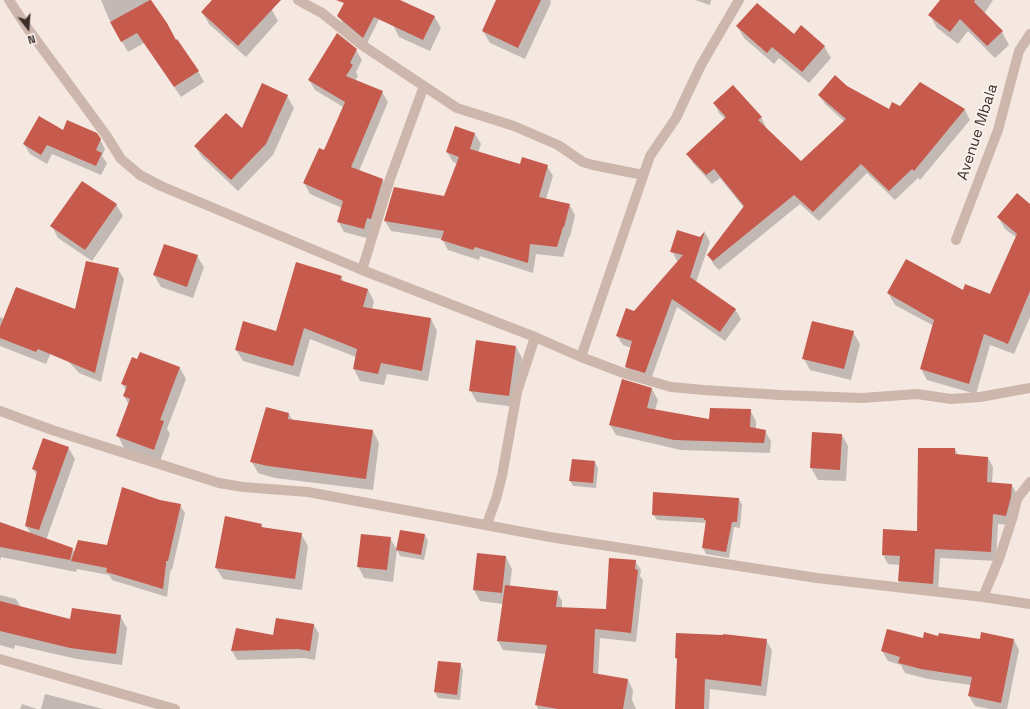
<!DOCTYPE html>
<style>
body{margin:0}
#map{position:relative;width:1030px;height:709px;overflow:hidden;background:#f4e8e1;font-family:"Space Grotesk",sans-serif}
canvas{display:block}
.north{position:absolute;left:8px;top:8px;width:40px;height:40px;-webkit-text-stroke:3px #fbf3ee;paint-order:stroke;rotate:163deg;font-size:11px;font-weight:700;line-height:16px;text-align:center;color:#3b2e2b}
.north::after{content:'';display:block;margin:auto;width:14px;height:18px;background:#3b2e2b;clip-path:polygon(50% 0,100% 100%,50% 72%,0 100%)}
</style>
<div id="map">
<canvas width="1030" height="709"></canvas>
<div class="north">N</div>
</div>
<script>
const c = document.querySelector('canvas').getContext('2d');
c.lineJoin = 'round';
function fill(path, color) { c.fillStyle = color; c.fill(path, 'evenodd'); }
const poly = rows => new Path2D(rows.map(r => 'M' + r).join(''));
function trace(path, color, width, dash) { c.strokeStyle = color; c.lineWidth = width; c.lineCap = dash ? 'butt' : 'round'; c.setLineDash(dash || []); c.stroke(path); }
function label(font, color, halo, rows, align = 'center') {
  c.font = font + ' "Space Grotesk",sans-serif'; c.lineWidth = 3.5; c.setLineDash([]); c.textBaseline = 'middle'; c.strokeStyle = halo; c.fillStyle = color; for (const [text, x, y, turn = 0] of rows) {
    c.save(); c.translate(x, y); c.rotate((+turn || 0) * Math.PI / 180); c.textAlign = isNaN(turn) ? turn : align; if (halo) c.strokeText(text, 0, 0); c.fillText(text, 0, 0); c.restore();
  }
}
fill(poly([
 [101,0,150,0,176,41,198,71,204,82,181,97,144,43,128,52,109,19],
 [214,0,261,0,272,10,278,21,246,57,209,24,202,12],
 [349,0,382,0,386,6,367,43,343,24,340,18],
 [497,0,550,0,551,3,525,59,490,43,483,31],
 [695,0,711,0,710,5],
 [941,0,993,0,984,14,1002,32,1009,45,995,58,968,31,958,44,937,28,930,15],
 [434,16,441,28,430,51,399,37,393,25],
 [737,26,794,36,824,46,831,58,809,83,779,58,774,64,744,38],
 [356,50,362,60,356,72,358,76,355,81,382,92,388,102,359,171,383,180,388,190,370,239,344,232,338,221,342,208,310,194,304,183,325,152,343,107,315,90,309,80],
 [920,84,965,110,970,120,920,180,918,178,895,200,867,173,819,221,800,204,719,270,714,265,708,255,744,208,720,178,712,184,693,163,688,154,725,119,719,113,714,103,761,117,766,127,765,128,801,162,845,122,825,104,819,95,847,87,889,110,900,107],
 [262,85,287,96,294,108,273,155,238,191,202,157,195,146,242,129],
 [63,132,100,139,105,149,102,156,107,163,101,175,52,154,47,164,30,154,24,144],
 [475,134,481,144,478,153,521,165,547,166,553,176,546,199,569,204,575,215,570,237,569,237,563,257,536,254,533,273,480,256,479,260,448,250,442,239,391,231,385,221,445,197,458,164,453,162,447,152],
 [116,204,123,216,92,261,58,238,52,226],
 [1030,205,1030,317,1014,354,990,345,976,394,927,380,921,369,934,326,895,305,888,293,963,291,991,295,1017,238,1005,229,998,217],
 [705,233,710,242,696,282,735,309,741,319,725,341,677,307,650,382,632,376,626,367,631,348,623,345,617,336,634,312,679,262,677,261,672,251,700,238],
 [197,256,204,267,193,298,161,287,154,275],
 [118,269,124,279,101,382,79,373,53,345,76,310],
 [341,277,344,282,368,290,374,301,372,310,431,319,437,331,428,381,387,374,384,385,360,381,354,369,356,357,310,339,299,377,243,361,236,350,277,332],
 [0,317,44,341,51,353,46,364,0,346],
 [853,332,860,344,851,380,810,370,804,359],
 [516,347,522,358,516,407,477,402,470,390],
 [138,360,180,368,186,379,167,429,170,434,160,461,124,448,118,436,129,405,124,396,126,391,122,383],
 [652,389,658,400,655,410,710,420,750,410,756,421,756,429,765,431,771,441,770,453,681,450,616,435,610,425],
 [289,414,293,421,373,431,379,443,373,490,275,478,258,473,252,462],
 [842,435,848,446,846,481,818,480,811,468],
 [68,447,75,459,46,540,72,549,75,553,108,547,160,501,180,505,185,513,172,570,171,569,170,573,167,597,112,580,109,575,77,569,76,572,1,557,0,561,0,523,31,534,26,526,37,476,33,469],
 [955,449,959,456,988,458,993,467,992,484,1012,485,1017,495,1011,525,998,524,996,561,940,558,938,593,905,590,899,581,900,565,888,564,883,555,918,532],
 [595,462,598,468,596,488,573,486,570,480],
 [739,499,742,505,740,528,734,527,729,558,706,554,703,548,707,523,657,520,653,514],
 [261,525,264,529,301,534,308,546,302,590,223,579,216,568],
 [425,535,428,541,424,560,400,556,397,550,393,582,364,578,358,566,390,538,397,550],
 [506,557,512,569,510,586,557,592,562,601,562,608,607,610,635,561,641,570,640,576,643,580,636,642,600,638,598,675,628,680,633,690,632,700,636,709,538,709,536,704,546,654,503,650,498,641,503,604,480,601,474,590],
 [0,595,16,599,21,607,71,620,120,616,127,628,122,665,77,659,15,645,14,649,0,645],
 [314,625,319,634,315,660,304,658,237,660,232,651,274,636],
 [677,634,766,640,772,650,766,696,710,689,709,709,676,709,678,662,676,658],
 [939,637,980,640,1014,640,1019,650,1007,709,990,709,975,706,969,696,971,685,928,679,905,673,901,665,888,661,882,651,923,640],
 [460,664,463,670,460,700,438,698,435,692],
 [45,694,103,709,41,709],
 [22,704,37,709,20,709]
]), '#0003');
fill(poly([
 [150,0,151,0,167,23,176,40,177,39,199,71,174,87,137,33,121,42,110,22],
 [212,0,281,0,238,46,201,12],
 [336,0,400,0,435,16,423,40,374,17,363,38,337,16,344,3],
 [496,0,541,0,518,48,482,31],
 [940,0,975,0,974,2,1003,31,987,46,960,19,950,32,928,15],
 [757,3,794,34,801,25,825,46,802,72,772,47,767,53,736,26],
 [337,33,357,49,350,63,353,65,346,76,383,91,351,167,383,179,371,219,367,218,364,229,337,222,343,201,303,183,319,148,324,150,345,102,308,80],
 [835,75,847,86,889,109,892,102,900,106,920,82,965,109,914,171,912,169,889,191,861,164,813,212,794,195,713,261,707,255,744,206,714,169,706,175,686,154,726,117,713,103,733,85,762,117,758,120,801,161,846,119,818,95],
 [262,83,288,95,266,144,231,180,194,146,226,113,242,128],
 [39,116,63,130,67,120,97,133,101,139,96,150,102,153,96,166,47,145,41,155,23,144],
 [455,126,475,133,470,149,520,164,522,157,548,165,539,197,570,204,564,227,563,227,557,247,530,244,528,263,475,247,473,250,441,240,444,231,384,221,394,187,444,196,459,157,446,152],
 [82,181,117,204,85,250,50,226],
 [1017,193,1030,204,1030,291,1008,344,984,334,969,384,920,369,934,320,887,293,906,259,963,290,965,284,990,294,1017,234,997,217],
 [677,230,700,237,705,231,690,277,736,309,720,332,672,299,645,373,628,368,625,367,632,341,616,336,626,308,634,311,683,255,670,252],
 [164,244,198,255,187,287,153,275],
 [86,261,119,268,95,373,38,349,36,352,0,338,0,327,16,287,75,309],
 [296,262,342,276,340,280,368,289,363,307,431,318,422,371,381,363,378,374,353,369,357,349,304,328,293,366,235,350,243,321,276,331],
 [812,321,854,331,844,369,802,359],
 [476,340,516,346,509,396,469,391],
 [140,352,180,367,160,420,164,421,154,450,116,436,130,399,123,396,127,386,121,384,132,357,137,359],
 [622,379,652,388,647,408,709,419,710,408,751,409,750,427,766,430,764,443,674,440,609,425],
 [266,407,289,413,288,419,373,430,366,479,268,466,250,462],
 [812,432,842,434,840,470,810,468],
 [43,438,69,447,39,530,25,526,37,471,32,469],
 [918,448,955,448,955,454,988,457,987,482,1012,484,1011,497,1006,516,993,514,991,552,935,549,933,584,898,581,900,556,882,555,883,529,917,531],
 [572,459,595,461,593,483,569,481],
 [122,487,160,500,181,504,168,561,166,561,166,564,163,589,106,572,107,568,71,561,78,540,107,545],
 [653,492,739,498,737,522,732,522,726,552,702,548,706,520,704,520,704,518,652,515],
 [225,516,262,524,261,527,302,533,295,579,215,568],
 [0,522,73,548,70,560,0,547],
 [400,530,425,534,421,555,396,550],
 [361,534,391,537,387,570,357,567],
 [477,553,506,556,502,593,473,590],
 [609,558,636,560,635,569,638,570,631,633,595,629,593,673,628,679,623,709,558,709,535,705,547,645,497,641,505,585,558,591,556,607,606,609],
 [0,601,70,619,72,608,121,615,116,654,70,648,0,631],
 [276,618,314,624,310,651,298,649,231,651,236,628,273,635],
 [887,629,923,638,924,632,938,636,939,633,980,639,981,632,1014,639,1001,703,968,696,972,677,921,669,898,663,900,657,881,651],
 [676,633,723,635,723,634,767,639,761,686,705,679,704,709,675,709,677,658,675,658],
 [438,661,461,663,457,695,434,692]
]), '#c65a4d');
trace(poly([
 [298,0,322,13,362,45,457,108,514,126,558,145,583,162,593,165,643,175],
 [362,270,390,179,424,86],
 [581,357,650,156,676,118,701,65,739,0],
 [487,524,496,499,502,476,517,392,535,337]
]), '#cdb7ac', 10);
trace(poly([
 [9,0,28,29,106,135,121,159,140,175,161,186,362,270,535,337,581,357,626,374,671,387,704,390,780,395,862,398,917,394,951,399,980,397,1030,388],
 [956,240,998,130,1019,51,1030,34],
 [0,411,55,431,219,483,243,487,308,492,550,537,817,578,983,597,1030,604],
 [983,597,999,559,1013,516,1017,499,1030,482],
 [0,659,175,709]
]), '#cdb7ac', 10);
label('15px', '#3b2e2b', '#fbf3ee', [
 ["Avenue Mbala",978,132,-72]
]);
</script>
